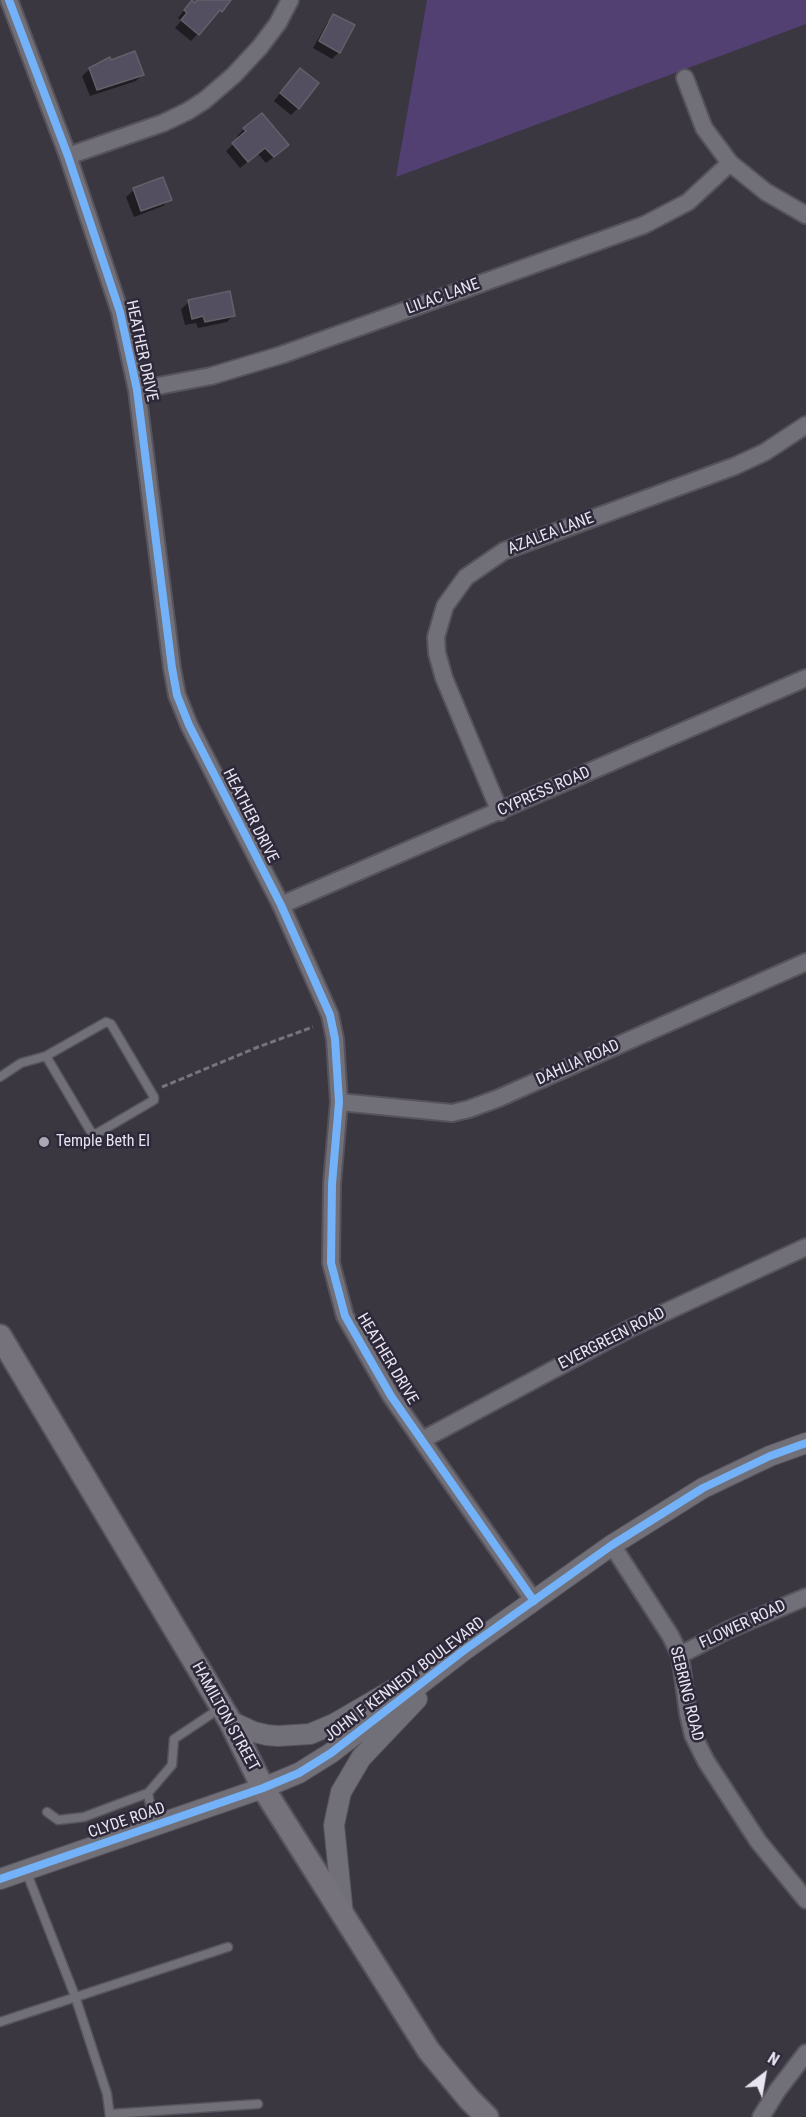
<!DOCTYPE html>
<style>
body{margin:0}
#map{position:relative;width:806px;height:2117px;overflow:hidden;background:#3a3741;font-family:"Roboto Condensed",sans-serif}
canvas{display:block}
.north{position:absolute;left:734px;top:2045px;width:60px;height:60px;-webkit-text-stroke:4px #2e293a;paint-order:stroke;rotate:31deg;font-size:16px;font-weight:700;line-height:24px;text-align:center;color:#e8e4f0}
.north::after{content:'';display:block;margin:auto;width:21px;height:27px;background:#e8e4f0;clip-path:polygon(50% 0,100% 100%,50% 72%,0 100%)}
</style>
<div id="map">
<canvas width="806" height="2117"></canvas>
<div class="north">N</div>
</div>
<script>
const c = document.querySelector('canvas').getContext('2d');
c.lineJoin = 'round';
function fill(path, color) { c.fillStyle = color; c.fill(path, 'evenodd'); }
const poly = rows => new Path2D(rows.map(r => 'M' + r).join(''));
function trace(path, color, width, dash) { c.strokeStyle = color; c.lineWidth = width; c.lineCap = dash ? 'butt' : 'round'; c.setLineDash(dash || []); c.stroke(path); }
function label(font, color, halo, rows, align = 'center') {
  c.font = font + ' "Roboto Condensed",sans-serif'; c.lineWidth = 5; c.setLineDash([]); c.textBaseline = 'middle'; c.strokeStyle = halo; c.fillStyle = color; for (const [text, x, y, turn = 0] of rows) {
    c.save(); c.translate(x, y); c.rotate((+turn || 0) * Math.PI / 180); c.textAlign = isNaN(turn) ? turn : align; if (halo) c.strokeText(text, 0, 0); c.fillText(text, 0, 0); c.restore();
  }
}
fill(poly([
 [427,0,806,0,806,24,396,177]
]), '#524073');
fill(poly([
 [198,0,229,0,191,41,175,28,181,21,178,18,185,9],
 [334,16,339,52,332,59,313,48,327,23],
 [90,69,143,74,136,81,90,96,82,76],
 [293,77,298,108,291,115,274,101],
 [262,115,280,152,266,163,258,154,240,168,226,151,239,139,237,136,244,129],
 [163,179,170,199,163,206,134,217,126,197,134,190],
 [189,302,234,315,227,322,198,328,196,323,185,325,181,309]
]), '#0007');
const building = poly([
 [192,0,195,3,197,0,231,0,222,12,220,10,199,35,181,20,187,13,184,10,192,0],
 [333,14,355,25,340,53,319,41,333,14],
 [135,51,144,75,97,90,89,68,110,57,111,60,135,51],
 [300,68,319,83,299,109,280,93,300,68],
 [262,113,289,145,274,157,265,148,248,162,232,143,246,131,243,128,262,113],
 [163,177,172,200,141,211,133,188,163,177],
 [230,291,235,316,205,322,203,316,192,319,188,300,230,291]
]);
fill(building, '#544e61');
trace(building, '#626068', 1.5);
const service = poly([
 [0,1077,21,1063,46,1056,106,1022,111,1024,154,1097,154,1100,96,1134,91,1132,46,1056],
 [47,1812,58,1820,84,1817,148,1793],
 [154,1826,148,1793,172,1765,174,1739,222,1707],
 [26,1871,75,1996,107,2094,110,2117],
 [0,2022,228,1947],
 [110,2114,258,2104]
]);
const minor = poly([
 [9,0,68,156,120,312,137,390,172,668,177,695,189,725,281,905,330,1015,335,1039,339,1102,332,1184,331,1263,345,1316,391,1396,534,1601],
 [685,78,704,128,730,163,766,192,806,215],
 [68,156,163,123,188,111,205,100,234,75,260,47,278,23,290,0],
 [137,390,211,376,281,355,644,225,688,202,730,163],
 [500,812,444,678,437,653,436,637,445,606,466,577,504,551,735,466,765,452,806,425],
 [281,905,806,678],
 [339,1102,452,1113,469,1109,499,1098,806,962],
 [422,1440,631,1328,806,1247],
 [612,1545,670,1635,680,1655,688,1713,693,1735,706,1761,758,1841,806,1900],
 [680,1655,728,1630,806,1597],
 [761,2117,777,2091,806,2053]
]);
const tertiary = poly([
 [230,1721,254,1732,267,1735,278,1736,310,1734,334,1724,408,1681],
 [0,1879,263,1788,299,1773,331,1753,463,1651,612,1545,703,1488,770,1456,806,1443],
 [343,1915,334,1825,341,1792,361,1758,417,1699]
]);
const secondary = poly([
 [0,1336,230,1721,263,1788,429,2051,469,2099,487,2117]
]);
trace(service, '#56535c', 11);
trace(minor, '#56535c', 20);
trace(tertiary, '#56535c', 22);
trace(secondary, '#56535c', 26);
trace(poly([
 [162,1087,258,1047,313,1027]
]), '#76747c', 3, [6, 3]);
trace(service, '#716f77', 8);
trace(minor, '#716f77', 16);
trace(tertiary, '#716f77', 20);
trace(secondary, '#76727c', 22);
trace(poly([
 [9,0,68,156,120,312,137,390,172,668,177,695,189,725,281,905,330,1015,335,1039,339,1102,332,1184,331,1263,345,1316,391,1396,534,1601],
 [0,1879,263,1788,299,1773,331,1753,463,1651,612,1545,703,1488,770,1456,806,1443]
]), '#73b2f8', 8);
for (const [x, y, r, color] of [
 [44,1142,6,"#aba7b3"]
]) { const dot = new Path2D(); dot.arc(x, y, r, 0, 2 * Math.PI); c.fillStyle = color; c.fill(dot); trace(dot, '#2e293a', 2); }
label('16px', '#e8e4f0', '#2e293a', [
 ["LILAC LANE",443,297,-20],
 ["HEATHER DRIVE",141,351,78],
 ["AZALEA LANE",551,534,-21],
 ["CYPRESS ROAD",544,792,-24],
 ["HEATHER DRIVE",250,816,63],
 ["DAHLIA ROAD",578,1063,-24],
 ["EVERGREEN ROAD",612,1339,-27],
 ["HEATHER DRIVE",387,1359,59],
 ["FLOWER ROAD",743,1625,-25],
 ["JOHN F KENNEDY BOULEVARD",405,1680,-37],
 ["SEBRING ROAD",686,1694,76],
 ["HAMILTON STREET",225,1717,61],
 ["CLYDE ROAD",127,1821,-19]
]);
label('16px', '#e8e4f0', '#2e293a', [
 ["Temple Beth El",56,1142]
], 'left');
</script>
